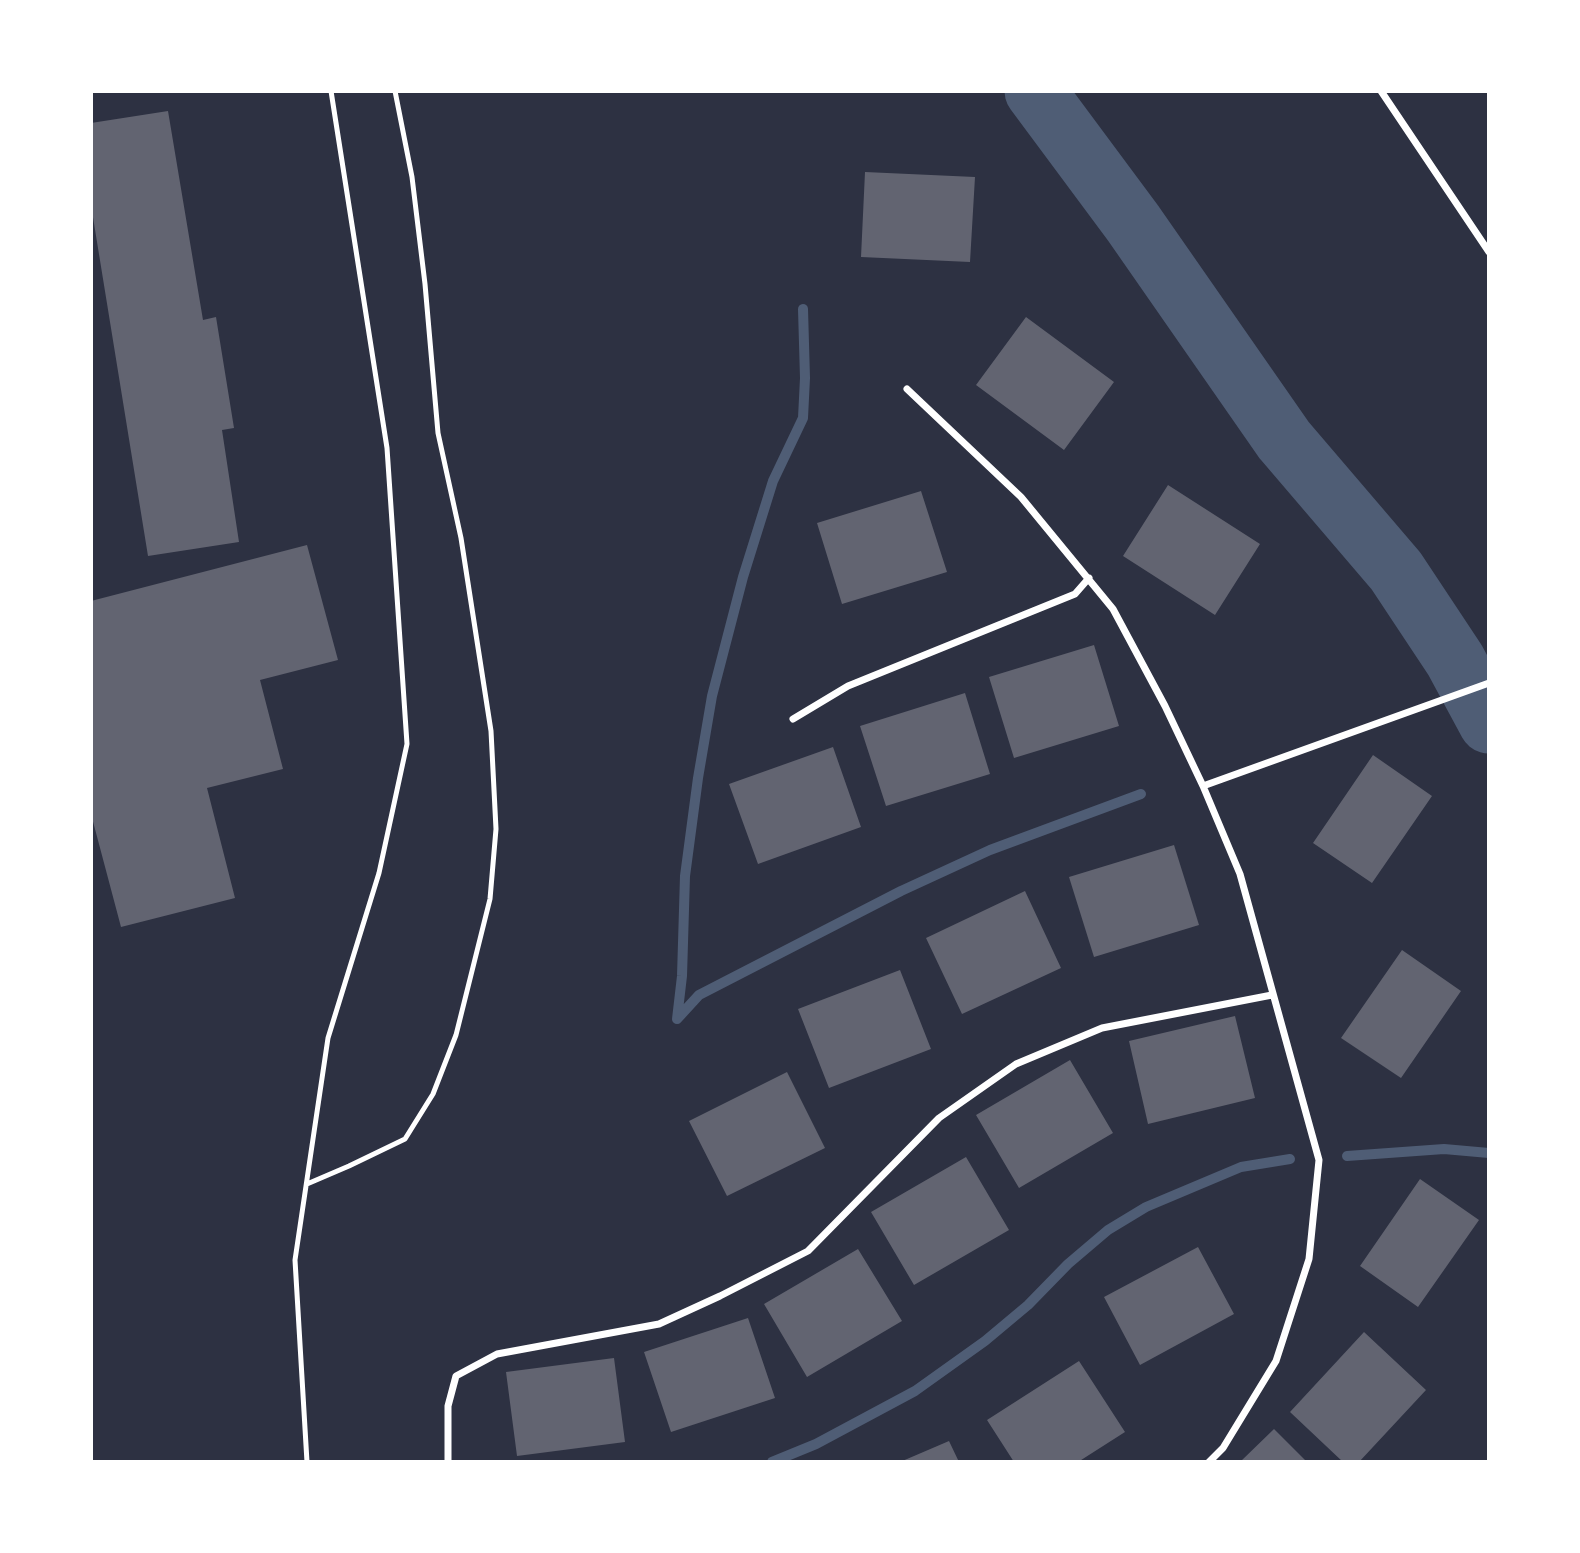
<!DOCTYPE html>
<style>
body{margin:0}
#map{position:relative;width:1580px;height:1553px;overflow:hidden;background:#2d3142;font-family:"DejaVu Sans",sans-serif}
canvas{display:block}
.frame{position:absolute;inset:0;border:93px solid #fff;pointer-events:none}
</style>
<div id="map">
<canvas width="1580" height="1553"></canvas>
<div class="frame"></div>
</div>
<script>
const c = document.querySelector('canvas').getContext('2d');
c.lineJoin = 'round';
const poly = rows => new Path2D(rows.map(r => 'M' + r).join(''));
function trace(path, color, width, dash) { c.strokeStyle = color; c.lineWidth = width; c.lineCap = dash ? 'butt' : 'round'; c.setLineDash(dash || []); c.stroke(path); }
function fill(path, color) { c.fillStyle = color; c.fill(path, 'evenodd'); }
trace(poly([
 [677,1019,682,976,685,876,698,778,712,696,743,577,773,481,803,418,805,378,803,309],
 [677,1019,699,995,901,891,990,850,1141,794],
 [1347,1156,1444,1149,1489,1153],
 [772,1462,816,1444,915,1391,985,1341,1028,1305,1068,1264,1108,1230,1146,1207,1241,1167,1290,1159]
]), '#4f5d75', 10);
trace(poly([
 [1035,91,1133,223,1284,440,1396,571,1455,660,1489,723]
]), '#4f5d75', 61);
fill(poly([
 [168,111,203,320,216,317,234,428,222,430,239,542,148,556,91,205,91,123],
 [865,172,975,177,970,262,861,257],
 [1026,317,1114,382,1064,450,976,385],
 [1168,485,1260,544,1215,615,1123,556],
 [921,491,947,572,842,604,817,523],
 [307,545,338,660,260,680,283,769,207,788,235,898,121,927,91,814,91,601],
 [1094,645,1119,726,1014,758,989,677],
 [965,693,990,774,886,806,860,726],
 [833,747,861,827,758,864,729,784],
 [1373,755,1432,796,1372,883,1313,843],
 [1174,845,1199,925,1094,957,1069,877],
 [1025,891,1061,968,962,1014,926,938],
 [1402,950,1461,991,1401,1078,1341,1038],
 [900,970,931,1049,829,1088,798,1009],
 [1235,1016,1255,1098,1148,1124,1129,1041],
 [1070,1060,1113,1133,1019,1188,976,1115],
 [787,1072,825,1148,727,1196,689,1121],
 [966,1157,1009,1230,914,1285,871,1212],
 [1420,1179,1479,1220,1418,1307,1360,1266],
 [1198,1247,1234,1314,1140,1365,1104,1297],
 [858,1249,902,1321,807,1377,764,1304],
 [748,1318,775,1398,671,1432,644,1352],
 [1364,1332,1426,1390,1359,1462,1343,1462,1290,1412],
 [614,1358,625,1442,517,1456,506,1372],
 [1079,1361,1125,1432,1078,1462,1014,1462,987,1420],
 [1274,1429,1307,1462,1240,1462],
 [949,1441,959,1462,900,1462]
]), '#626471');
trace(poly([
 [307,1184,349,1166,405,1139,433,1094,456,1035,490,899,496,829,491,731,461,538,438,433,425,284,412,177,395,91],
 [307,1462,295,1260,328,1038,379,873,407,744,387,448,331,91]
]), '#fff', 5);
trace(poly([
 [1381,91,1489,252],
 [907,389,1021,497,1113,609,1165,706,1203,786,1240,874,1319,1160,1309,1259,1276,1361,1223,1448,1209,1462],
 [793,719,848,686,1075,594,1089,578],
 [1203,786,1489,683],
 [448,1462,448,1406,456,1376,497,1354,659,1324,720,1296,808,1251,939,1118,1016,1064,1102,1028,1272,995]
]), '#fff', 7);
</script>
